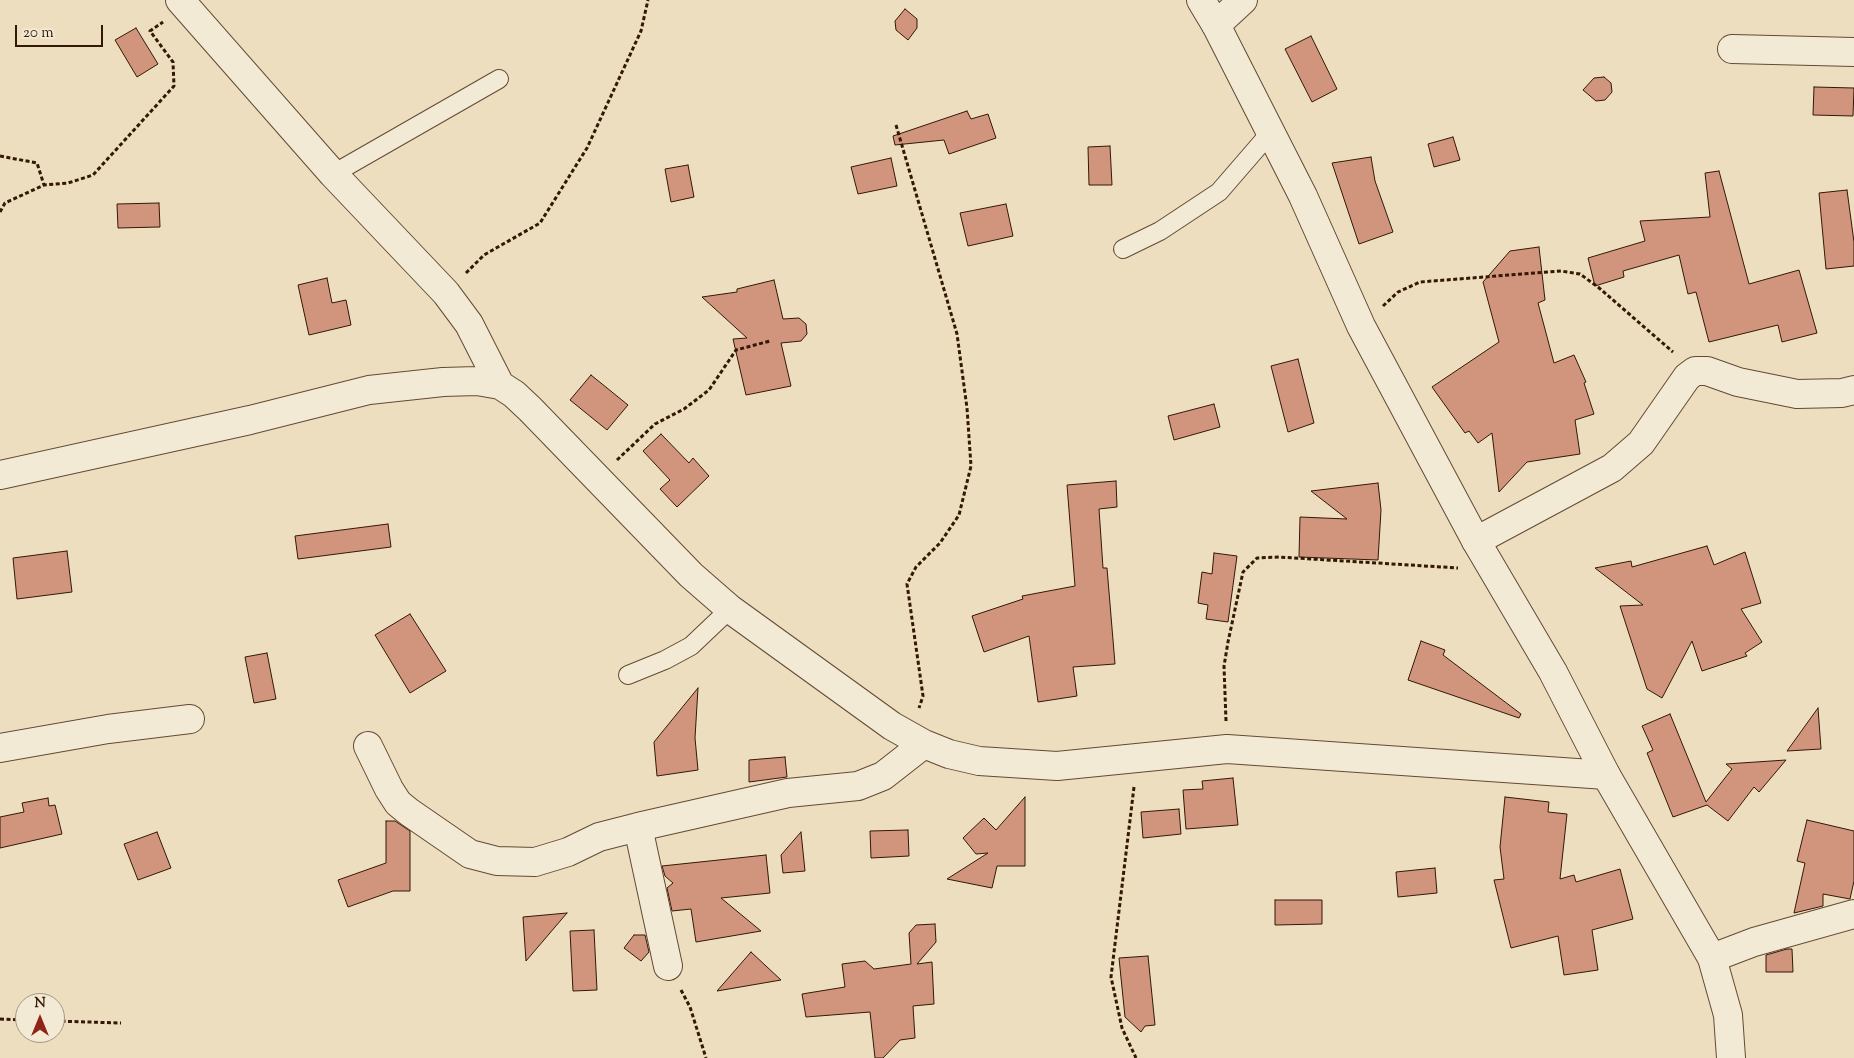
<!DOCTYPE html>
<style>
body{margin:0}
#map{position:relative;width:1854px;height:1058px;overflow:hidden;background:#eddebf;font-family:"Sorts Mill Goudy",serif}
canvas{display:block}
.north{position:absolute;left:15px;top:993px;width:50px;height:50px;box-sizing:border-box;background:#f3ead5;border:1px solid #a69682;border-radius:50%;rotate:0deg;font-size:14px;font-weight:700;line-height:20px;text-align:center;color:#331805}
.north::after{content:'';display:block;margin:auto;width:18px;height:22px;background:#8f2418;clip-path:polygon(50% 0,100% 100%,50% 72%,0 100%)}
.scale{position:absolute;left:15px;top:25px;width:88px;height:22px;box-sizing:border-box;border:2px solid #331805;border-top:0;padding-left:6px;font-size:15px;line-height:18px;white-space:nowrap;color:#331805;-webkit-text-stroke:4px #f3ead5;paint-order:stroke}
</style>
<div id="map">
<canvas width="1854" height="1058"></canvas>
<div class="north">N</div>
<div class="scale">20 m</div>
</div>
<script>
const c = document.querySelector('canvas').getContext('2d');
c.lineJoin = 'round';
function fill(path, color) { c.fillStyle = color; c.fill(path, 'evenodd'); }
const poly = rows => new Path2D(rows.map(r => 'M' + r).join(''));
function trace(path, color, width, dash) { c.strokeStyle = color; c.lineWidth = width; c.lineCap = dash ? 'butt' : 'round'; c.setLineDash(dash || []); c.stroke(path); }
const building = poly([
 [905,9,917,19,917,28,908,40,896,30,895,21,905,9],
 [136,28,158,64,137,77,115,40,136,28],
 [1311,36,1337,89,1312,102,1285,49,1311,36],
 [1604,77,1611,83,1612,92,1605,100,1596,101,1583,90,1594,78,1604,77],
 [1814,87,1854,88,1853,116,1813,115,1814,87],
 [967,111,971,119,988,114,996,138,949,154,944,140,895,145,893,136,967,111],
 [1453,137,1460,160,1434,167,1428,144,1453,137],
 [1110,146,1112,185,1089,185,1088,147,1110,146],
 [1371,157,1375,181,1393,232,1359,244,1332,163,1371,157],
 [891,158,897,186,858,194,851,167,891,158],
 [688,165,694,197,671,202,665,169,688,165],
 [1719,171,1749,284,1799,270,1817,333,1782,342,1778,325,1709,342,1696,292,1688,294,1679,255,1623,271,1624,277,1595,286,1588,258,1645,241,1640,221,1710,217,1705,173,1719,171],
 [1847,190,1854,242,1854,266,1826,269,1819,193,1847,190],
 [159,203,160,227,118,228,117,204,159,203],
 [1006,204,1013,236,968,246,960,213,1006,204],
 [1539,247,1545,300,1538,303,1554,363,1574,355,1586,382,1584,383,1594,414,1575,420,1580,454,1527,462,1499,492,1492,433,1478,443,1469,431,1465,433,1432,387,1499,342,1483,282,1510,251,1539,247],
 [327,278,332,303,346,300,351,325,309,335,298,285,327,278],
 [774,280,783,319,799,318,806,324,807,334,801,341,781,343,791,386,746,395,733,339,747,338,702,297,737,292,737,289,774,280],
 [1298,359,1314,423,1288,432,1271,366,1298,359],
 [591,375,628,405,607,430,570,400,591,375],
 [1214,404,1220,427,1174,440,1168,416,1214,404],
 [661,434,689,463,693,458,709,476,677,507,660,489,670,480,643,451,661,434],
 [1116,481,1117,507,1099,509,1103,568,1107,568,1115,664,1073,667,1077,696,1038,702,1029,636,984,652,972,616,1023,599,1022,596,1075,586,1067,485,1116,481],
 [1378,483,1381,510,1378,560,1299,557,1300,517,1347,519,1311,491,1378,483],
 [388,524,391,547,298,559,295,536,388,524],
 [1707,546,1714,565,1745,552,1761,603,1741,609,1762,642,1745,653,1747,656,1702,671,1692,641,1662,698,1647,689,1620,606,1643,605,1595,568,1631,561,1632,567,1707,546],
 [67,551,72,592,17,599,13,558,67,551],
 [1214,553,1237,556,1228,622,1206,619,1208,605,1198,603,1202,572,1212,574,1214,553],
 [410,614,446,671,410,693,375,635,410,614],
 [1421,641,1445,650,1443,655,1521,714,1519,718,1408,680,1421,641],
 [267,653,276,699,254,703,245,657,267,653],
 [698,688,695,738,698,770,657,776,654,742,698,688],
 [1818,708,1821,749,1787,751,1818,708],
 [1670,714,1706,802,1732,769,1726,764,1786,760,1759,792,1754,787,1728,821,1707,805,1673,817,1647,753,1653,750,1642,726,1670,714],
 [785,757,787,777,749,782,749,760,785,757],
 [1233,778,1238,825,1186,829,1183,790,1203,789,1202,781,1233,778],
 [1025,797,1025,866,997,866,992,888,947,879,988,853,976,854,963,838,984,818,996,830,1025,797],
 [1505,797,1549,802,1548,812,1567,814,1560,879,1574,875,1576,882,1620,869,1633,919,1592,930,1598,970,1564,975,1558,936,1511,948,1494,880,1504,879,1500,847,1505,797],
 [48,798,49,806,55,805,62,834,0,848,0,817,24,812,22,803,48,798],
 [1179,809,1181,834,1143,838,1141,812,1179,809],
 [1807,820,1854,831,1854,881,1850,899,1823,894,1823,906,1794,913,1805,863,1797,861,1807,820],
 [386,821,395,821,410,831,410,891,393,891,348,907,338,880,386,863,386,821],
 [908,830,909,856,871,858,870,831,908,830],
 [157,832,171,868,138,880,124,844,157,832],
 [801,832,805,871,783,873,781,855,801,832],
 [766,855,770,893,721,898,761,931,696,942,691,909,672,911,667,888,673,883,665,876,662,866,766,855],
 [1435,868,1437,893,1398,897,1396,872,1435,868],
 [1275,900,1322,900,1322,924,1275,925,1275,900],
 [567,913,526,961,523,917,567,913],
 [935,924,936,942,917,964,932,962,934,1004,913,1006,915,1038,900,1040,883,1058,875,1058,870,1012,806,1017,802,994,845,987,842,964,865,961,874,969,911,964,909,933,916,925,935,924],
 [594,930,597,990,573,991,570,931,594,930],
 [634,935,645,935,649,952,641,961,624,948,634,935],
 [1787,949,1792,949,1793,972,1766,972,1766,955,1787,949],
 [751,952,781,980,717,991,751,952],
 [1148,956,1155,1025,1145,1026,1141,1032,1125,1017,1119,958,1148,956]
]);
fill(building, '#d1957e');
trace(building, '#331805', 1);
const service = poly([
 [333,174,499,79],
 [1123,249,1160,231,1219,192,1270,133],
 [628,675,665,660,691,646,730,609]
]);
const minor = poly([
 [180,0,333,174,446,293,469,324,500,385],
 [1216,25,1243,0],
 [1732,49,1854,52],
 [0,475,250,420,369,390,443,382,477,381,500,385,514,394,530,409,691,575,730,609,892,726,924,744,949,754,979,761,1057,766,1227,749,1606,775],
 [1476,541,1612,468,1641,443,1687,377,1695,371,1707,371,1738,382,1797,394,1842,393,1854,390],
 [368,746,389,789,398,803,409,812,470,854,497,861,535,862,568,852,599,837,638,827,788,793,858,786,883,776,924,744],
 [0,748,108,729,190,719],
 [638,827,668,966],
 [1712,958,1754,942,1854,914]
]);
const tertiary = poly([
 [1201,0,1216,25,1303,196,1361,326,1476,541,1553,672,1606,775,1712,958,1728,1015,1731,1058]
]);
trace(service, '#624a34', 20);
trace(minor, '#624a34', 30);
trace(tertiary, '#624a34', 30);
trace(poly([
 [896,125,957,334,967,408,971,466,959,515,940,543,916,567,907,584,923,696,919,708],
 [0,156,37,163,44,185],
 [0,212,5,203,44,185,68,183,93,175,174,86,173,62,150,31,163,22],
 [466,273,484,255,540,223,587,148,641,31,648,0],
 [1383,306,1398,292,1420,282,1561,271,1580,274,1598,287,1673,352],
 [617,460,655,424,684,409,709,390,736,350,770,341],
 [1226,721,1224,666,1228,642,1243,572,1257,558,1279,557,1458,568],
 [1134,787,1111,977,1122,1028,1136,1058],
 [681,990,690,1007,706,1058],
 [0,1019,25,1020],
 [55,1021,121,1023]
]), '#331805', 3, [4, 2.5]);
trace(service, '#f3ead5', 18);
trace(minor, '#f3ead5', 28);
trace(tertiary, '#f3ead5', 28);
</script>
